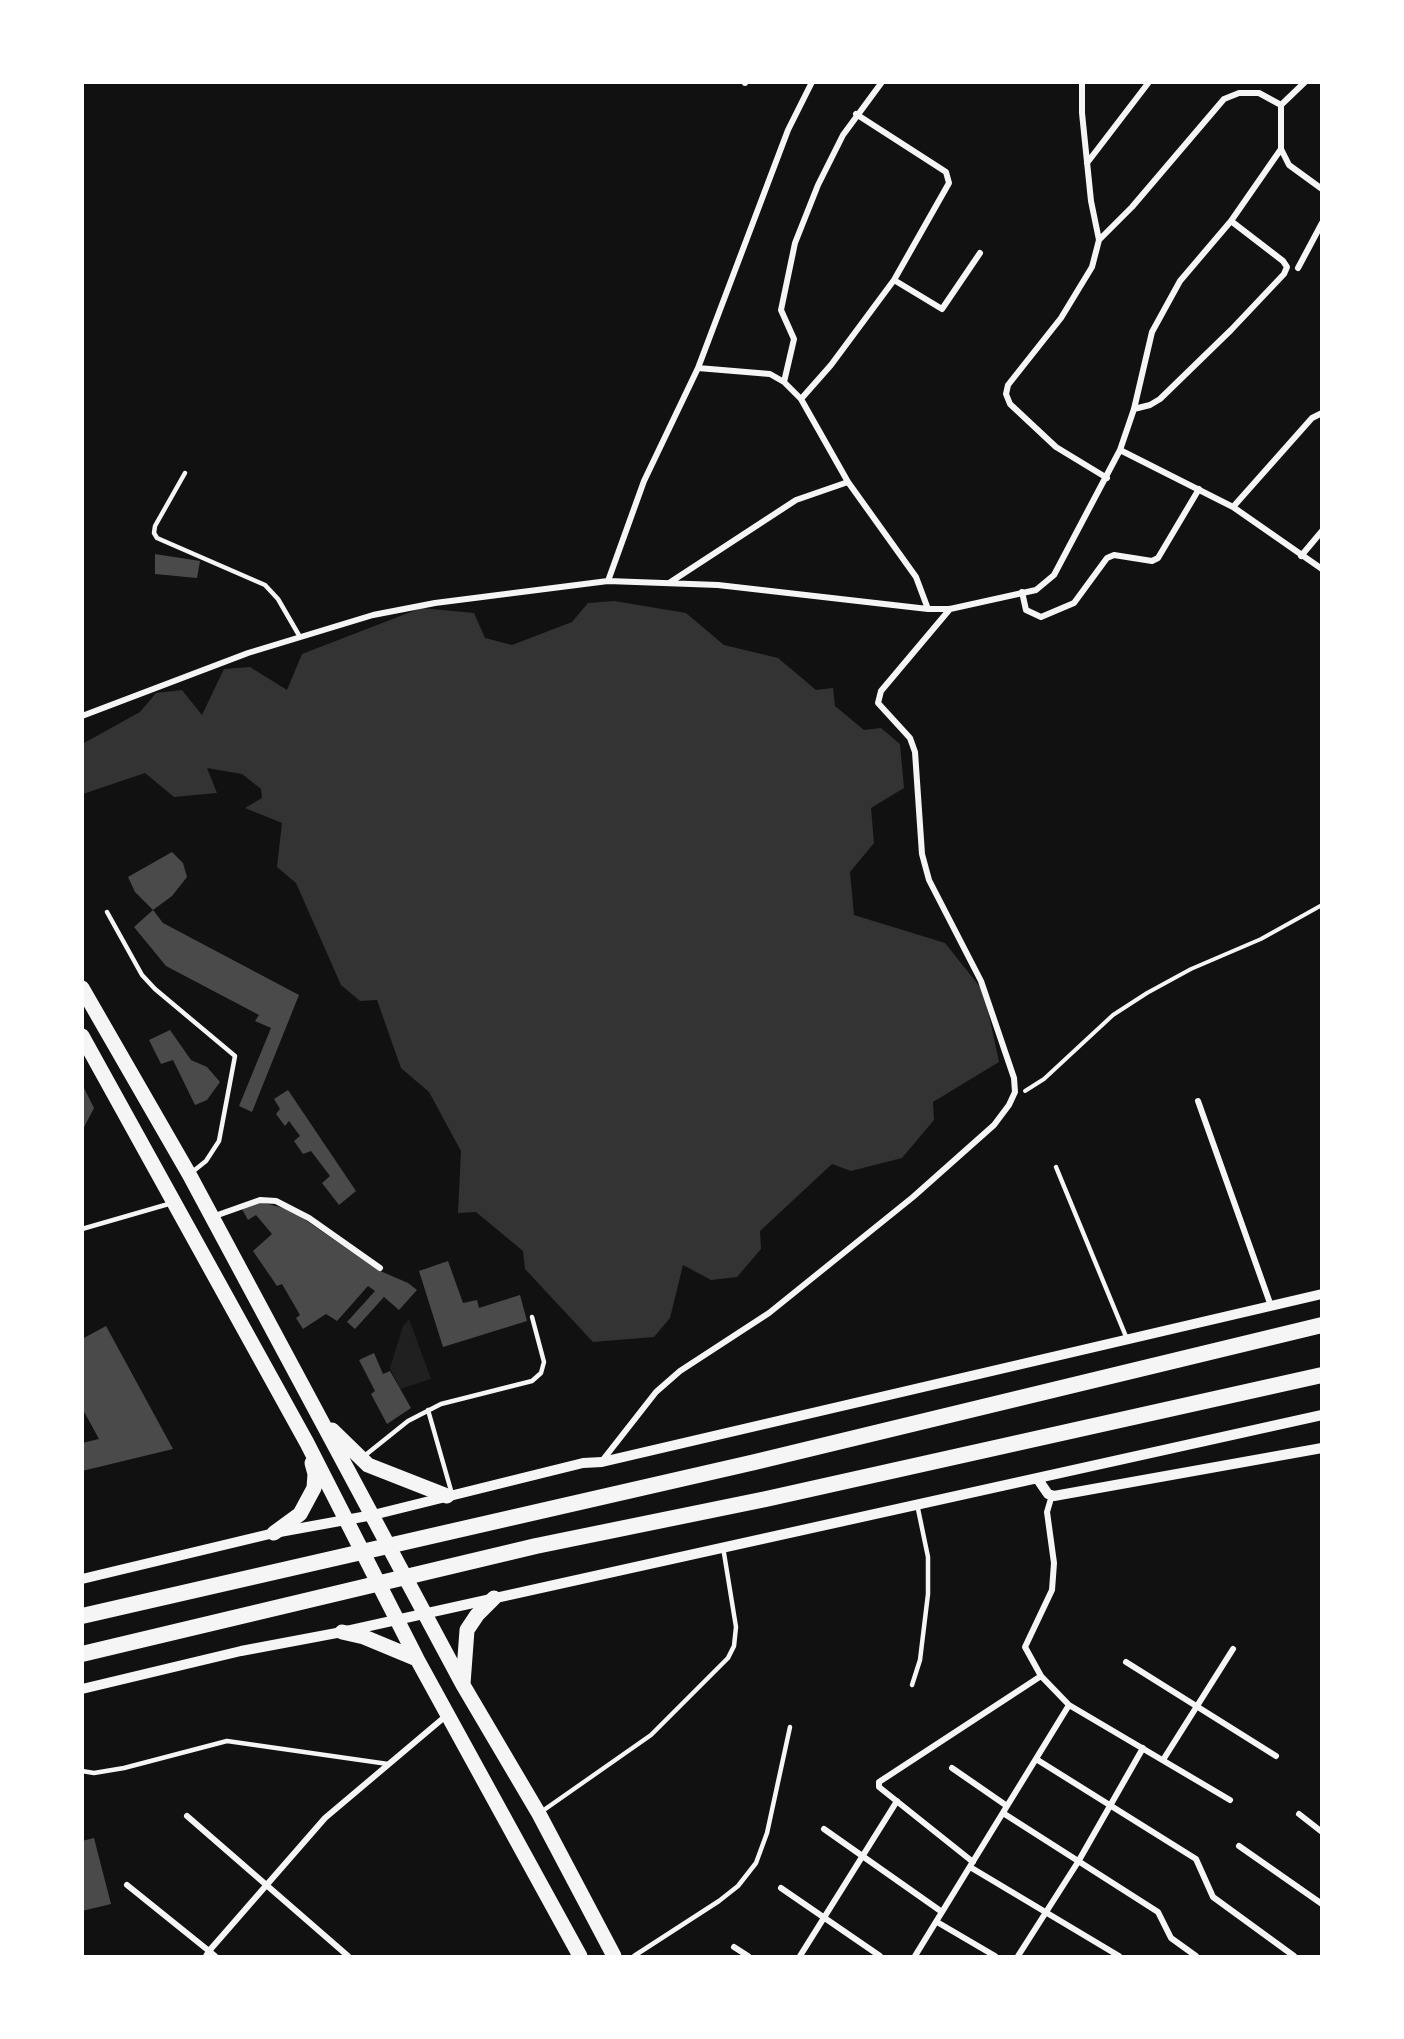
<!DOCTYPE html>
<style>
body{margin:0}
#map{position:relative;width:1404px;height:2039px;overflow:hidden;background:#111;font-family:"DejaVu Sans",sans-serif}
canvas{display:block}
.frame{position:absolute;inset:0;border:84px solid #fff;pointer-events:none}
</style>
<div id="map">
<canvas width="1404" height="2039"></canvas>
<div class="frame"></div>
</div>
<script>
const c = document.querySelector('canvas').getContext('2d');
c.lineJoin = 'round';
function fill(path, color) { c.fillStyle = color; c.fill(path, 'evenodd'); }
const poly = rows => new Path2D(rows.map(r => 'M' + r).join(''));
function trace(path, color, width, dash) { c.strokeStyle = color; c.lineWidth = width; c.lineCap = dash ? 'butt' : 'round'; c.setLineDash(dash || []); c.stroke(path); }
fill(poly([
 [409,1319,431,1379,400,1389,390,1368,403,1326]
]), '#202020');
fill(poly([
 [614,601,686,613,724,645,778,658,816,690,833,688,835,706,864,730,881,728,900,744,904,788,871,808,874,843,850,872,854,915,945,943,984,992,999,1062,933,1102,934,1120,902,1158,851,1171,832,1164,760,1231,761,1249,737,1277,711,1280,683,1265,670,1318,654,1337,593,1342,525,1269,523,1251,476,1212,458,1213,461,1151,429,1092,401,1068,377,1000,360,1001,341,985,296,883,277,867,282,823,245,808,262,798,261,789,242,774,207,768,217,793,174,797,145,773,83,794,82,744,140,712,156,693,182,690,202,715,224,669,250,667,287,690,302,654,421,608,474,613,485,638,512,645,572,622,588,603]
]), '#333');
fill(poly([
 [155,554,200,561,197,578,155,574],
 [172,852,183,863,187,877,172,896,153,910,163,923,299,995,252,1112,239,1106,271,1028,255,1021,259,1015,166,966,134,927,153,910,135,892,128,877],
 [170,1030,191,1060,207,1067,220,1082,207,1100,195,1105,173,1060,161,1064,149,1040],
 [82,1084,94,1108,82,1131],
 [288,1090,356,1191,339,1205,322,1183,330,1176,311,1151,303,1154,294,1141,300,1136,289,1121,285,1126,276,1114,280,1109,274,1099],
 [260,1202,291,1210,378,1270,408,1283,417,1290,399,1310,384,1297,355,1329,347,1322,375,1291,368,1286,337,1321,326,1314,303,1329,296,1318,300,1315,282,1284,277,1286,253,1251,272,1234,256,1215,248,1220,242,1209],
 [448,1261,463,1303,477,1300,479,1308,520,1295,527,1321,443,1347,419,1271],
 [106,1326,173,1449,82,1471,82,1443,99,1439,82,1408,82,1339],
 [374,1353,383,1374,390,1371,411,1408,387,1424,371,1394,375,1391,359,1360],
 [94,1838,111,1904,82,1911,82,1841]
]), '#4a4a4a');
trace(poly([
 [1025,1091,1044,1079,1113,1015,1147,993,1191,969,1261,939,1322,905]
]), '#f5f5f5', 4);
trace(poly([
 [185,473,155,526,154,533,157,538,265,585,278,599,300,637],
 [107,912,142,975,155,989,235,1056,219,1141,206,1161,191,1173],
 [1056,1167,1127,1339],
 [82,1229,172,1203],
 [428,1410,452,1494],
 [363,1457,408,1421,441,1404,532,1381,541,1373,544,1362,532,1317],
 [912,1685,920,1660,928,1594,928,1557,917,1504],
 [82,1771,94,1773,124,1768,227,1741,388,1764],
 [541,1812,651,1735,728,1658,734,1646,736,1627,723,1547],
 [634,1956,719,1901,738,1886,756,1863,767,1833,790,1727]
]), '#f5f5f5', 4.5);
trace(poly([
 [812,82,788,130,698,368,770,374,784,382,801,399,848,482,916,577,928,609],
 [1082,82,1082,113,1091,201,1099,240,1092,267,1061,318,1008,385,1006,394,1010,404,1056,447,1107,478],
 [1305,82,1281,105,1281,149,1289,165,1322,189],
 [745,83,745,82],
 [1087,163,1149,82],
 [1099,240,1132,207,1224,99,1239,93,1259,93,1281,105],
 [1298,268,1322,223],
 [894,280,942,309,980,253],
 [784,382,794,339,781,310,795,243,818,185,843,135,882,82],
 [801,399,831,365,894,280,949,183,946,172,856,114],
 [1134,409,1150,405,1160,399,1231,330,1284,274,1287,267,1283,261,1231,221],
 [1120,450,1134,409,1152,332,1180,281,1231,221,1281,149],
 [1233,507,1312,418,1322,413],
 [1301,556,1322,531],
 [608,581,644,481,698,368],
 [669,583,796,500,848,482],
 [1022,592,1026,610,1041,617,1074,603,1107,558,1114,555,1152,561,1158,558,1199,489],
 [82,716,248,653,373,615,435,603,608,581,718,585,928,609,950,609,1036,590,1054,575,1120,450,1233,507,1322,569],
 [1198,1101,1271,1306],
 [212,1217,260,1200,276,1201,309,1218,380,1268],
 [602,1461,656,1392,680,1371,769,1313,913,1197,994,1125,1009,1105,1015,1092,1014,1078,981,981,929,880,922,854,915,752,910,738,878,703,881,691,950,609],
 [1052,1495,1047,1512,1054,1563,1052,1590,1025,1647,1041,1676,1069,1705],
 [1126,1662,1276,1756],
 [1036,1759,1196,1859,1213,1897,1294,1956],
 [1163,1760,1233,1649],
 [952,1768,1007,1806],
 [1003,1813,1158,1912,1171,1938,1196,1956],
 [1299,1814,1322,1832],
 [187,1816,348,1956],
 [824,1829,942,1912],
 [1239,1846,1322,1904],
 [973,1862,879,1787,879,1782,1041,1676],
 [970,1867,1119,1956],
 [127,1885,209,1951,206,1956],
 [781,1888,880,1956],
 [937,1922,995,1956],
 [734,1947,748,1956],
 [215,1956,209,1951,325,1818,447,1715],
 [800,1956,897,1801],
 [915,1956,1069,1705,1230,1800],
 [1018,1956,1078,1862,1143,1748]
]), '#f5f5f5', 6);
trace(poly([
 [1037,1478,1048,1494,1054,1496,1322,1448],
 [82,1579,274,1533,373,1515,583,1463,602,1462,1322,1294],
 [82,1689,241,1651,342,1632,1322,1415]
]), '#f5f5f5', 10);
trace(poly([
 [82,988,189,1174,463,1685,539,1814,614,1956],
 [82,1036,307,1443,417,1659,580,1956],
 [332,1430,368,1465,447,1496],
 [274,1533,300,1514,314,1488,315,1474,312,1463],
 [342,1632,364,1637,417,1659],
 [463,1684,467,1630,477,1615,494,1598]
]), '#f5f5f5', 15);
trace(poly([
 [82,1616,755,1462,1322,1325],
 [82,1654,536,1546,766,1499,1322,1375]
]), '#f5f5f5', 16);
</script>
